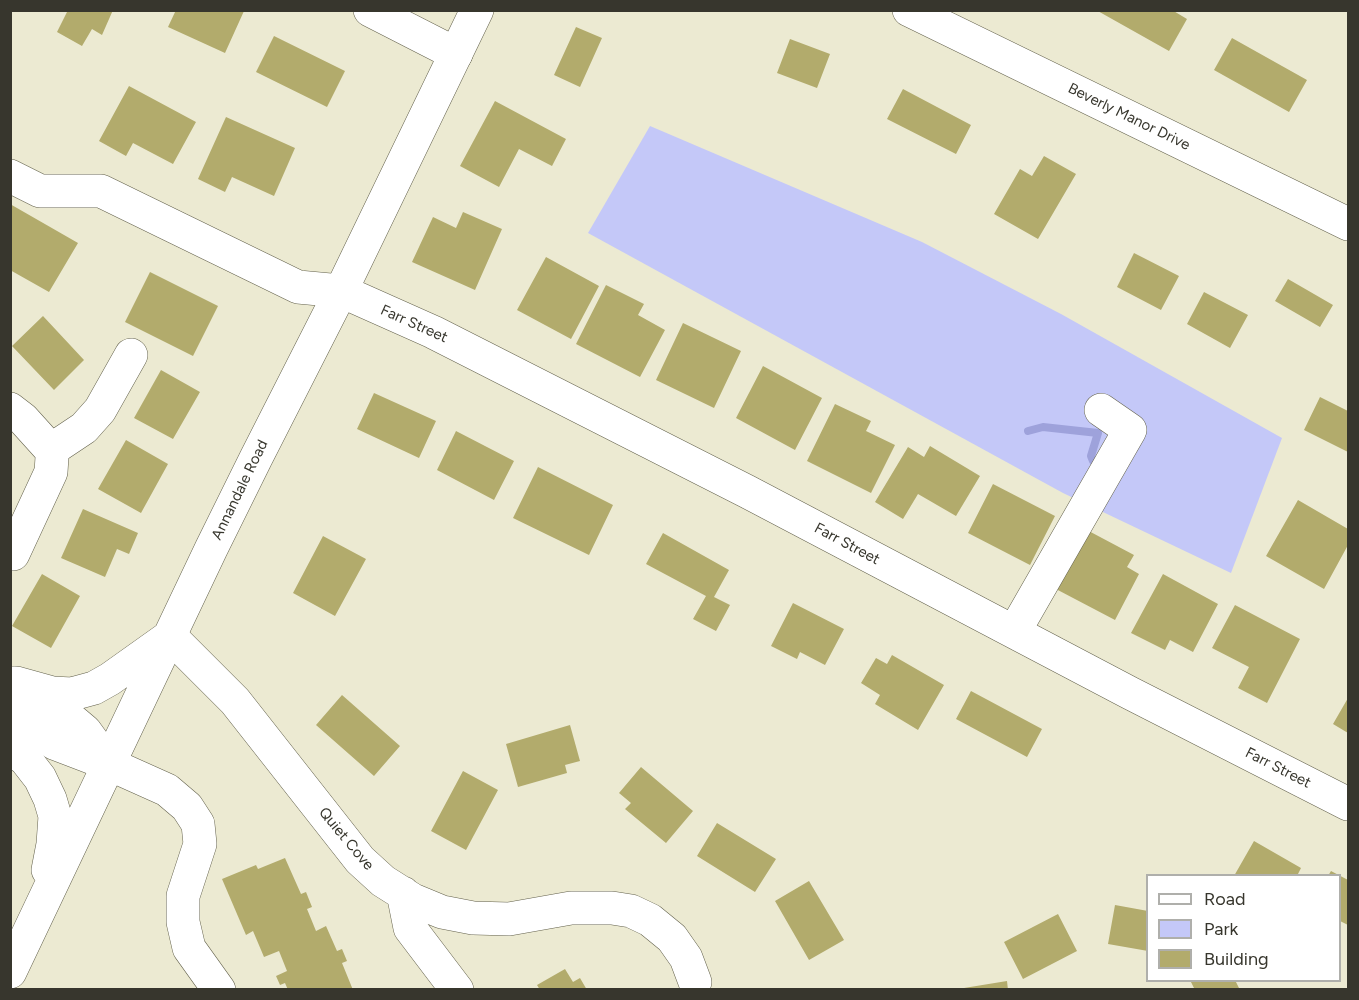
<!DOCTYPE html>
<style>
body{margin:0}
#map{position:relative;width:1359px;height:1000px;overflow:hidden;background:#ecead2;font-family:Figtree,sans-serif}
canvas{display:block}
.frame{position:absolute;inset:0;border:12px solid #37362d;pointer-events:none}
.legend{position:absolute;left:1146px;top:874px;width:195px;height:108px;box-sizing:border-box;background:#fff;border:2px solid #afafab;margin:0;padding:8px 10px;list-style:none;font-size:18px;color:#37362d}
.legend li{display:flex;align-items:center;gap:12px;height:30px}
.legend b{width:30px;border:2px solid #afafab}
</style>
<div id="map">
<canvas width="1359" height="1000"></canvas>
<div class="frame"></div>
<ul class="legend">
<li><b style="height:8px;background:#fff"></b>Road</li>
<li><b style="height:16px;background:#c4c8f8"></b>Park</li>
<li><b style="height:16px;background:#b2ab6c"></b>Building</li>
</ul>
</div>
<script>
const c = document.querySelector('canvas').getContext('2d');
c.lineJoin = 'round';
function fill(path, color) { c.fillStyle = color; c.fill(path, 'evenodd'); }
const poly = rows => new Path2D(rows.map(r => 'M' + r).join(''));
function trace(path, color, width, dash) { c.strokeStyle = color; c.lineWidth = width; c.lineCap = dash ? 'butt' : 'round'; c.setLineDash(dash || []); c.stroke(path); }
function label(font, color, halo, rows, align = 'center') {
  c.font = font + ' Figtree,sans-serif'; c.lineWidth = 5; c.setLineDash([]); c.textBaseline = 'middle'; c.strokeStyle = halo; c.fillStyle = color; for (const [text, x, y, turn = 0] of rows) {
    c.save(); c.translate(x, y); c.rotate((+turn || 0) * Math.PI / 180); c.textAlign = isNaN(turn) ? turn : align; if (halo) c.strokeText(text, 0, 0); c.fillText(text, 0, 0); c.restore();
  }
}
fill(poly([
 [650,126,922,242,1061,314,1282,438,1231,573,1063,493,588,233]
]), '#c4c8f8');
trace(poly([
 [1028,431,1043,427,1098,433,1091,456,1093,461]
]), '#9ea2db', 8);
fill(poly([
 [68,10,113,10,102,35,92,29,82,46,57,32],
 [176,10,243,10,244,11,225,53,168,27],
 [1096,10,1172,10,1187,19,1169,51],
 [576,27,602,38,580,87,554,75],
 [274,36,345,71,327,107,256,72],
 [1232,38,1307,80,1289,112,1214,70],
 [790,39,830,54,817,88,777,73],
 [129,86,196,122,173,164,133,143,126,156,99,141],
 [903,89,971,125,956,154,887,119],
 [495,101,566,139,552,166,519,149,499,187,460,166],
 [226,117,295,148,274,196,232,177,225,192,198,179],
 [1044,156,1076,174,1038,239,994,214,1020,169,1032,176],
 [10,204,78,243,49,292,10,270],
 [463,212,502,229,475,290,412,262,433,217,456,228],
 [1134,253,1179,276,1161,310,1117,287],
 [546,257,599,286,571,339,517,310],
 [150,272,218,306,193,356,125,322],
 [1288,279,1333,305,1320,327,1275,301],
 [606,285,644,304,638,315,665,330,640,377,576,344],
 [1204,292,1248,315,1230,348,1187,324],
 [43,316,84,360,54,390,12,346],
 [683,323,741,351,714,408,656,380],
 [763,366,822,398,795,450,736,418],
 [161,370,200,392,173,439,134,418],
 [374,393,436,421,419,458,357,429],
 [1320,397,1348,411,1348,452,1304,430],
 [835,404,871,421,866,431,895,445,871,493,807,461],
 [456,431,514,461,494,500,437,470],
 [126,440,168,464,141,513,98,489],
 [930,446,980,476,956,516,918,494,903,519,875,502,908,447,924,457],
 [538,467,613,505,589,555,513,518],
 [993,484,1055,516,1030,565,968,533],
 [1298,500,1348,529,1348,545,1324,589,1266,556],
 [83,509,138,533,129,554,117,549,105,577,61,558],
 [1085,529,1134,555,1127,567,1139,574,1115,620,1054,588],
 [663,533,729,570,714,597,730,605,716,631,693,619,706,596,646,564],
 [323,536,366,559,335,616,293,593],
 [42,574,80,596,51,648,12,626],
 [1163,574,1218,604,1193,652,1170,640,1165,650,1131,633],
 [793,603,844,629,825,665,800,652,797,659,771,646],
 [1235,605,1300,639,1267,703,1238,688,1249,667,1212,648],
 [892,655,944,685,918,730,875,704,880,695,861,683,876,658,887,664],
 [971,691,1042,729,1027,757,956,719],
 [342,695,400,746,374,776,316,725],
 [1348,698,1348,733,1333,724],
 [570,725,580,761,565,765,567,773,518,787,506,744],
 [641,767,693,811,666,843,625,809,631,803,619,793],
 [463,771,498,790,466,850,431,831],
 [717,823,776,859,755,892,697,856],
 [1254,841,1301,868,1297,876,1234,876],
 [285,858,301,894,306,892,312,907,307,909,316,931,326,926,337,951,342,949,347,961,342,963,353,990,288,990,285,983,280,985,276,976,287,971,279,951,264,957,253,931,246,935,222,879,256,865,258,869],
 [1331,871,1348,880,1348,925,1340,921,1340,876,1328,876],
 [809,881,844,940,809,960,775,901],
 [1115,905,1148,911,1148,951,1108,944],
 [1058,914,1077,951,1023,979,1004,942],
 [565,969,573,982,580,978,587,990,540,990,537,985],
 [1190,980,1235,980,1240,990,1195,990],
 [1007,981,1008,990,964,990,964,988]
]), '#b2ab6c');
const minor = poly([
 [370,10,456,54],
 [909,10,1348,224],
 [10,176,40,191,101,191,298,287,341,291,433,332,748,492,1130,693,1348,804],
 [10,409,23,419,51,450,52,457,51,472,13,554],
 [51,450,84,428,100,410,131,355],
 [1014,632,1130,430,1101,410],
 [170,636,235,701,360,860,383,881,413,900,442,912,473,918,509,919,571,908,612,908,631,911,650,920,672,938,686,958,695,982],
 [19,685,42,702,66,715,85,731,109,764],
 [10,716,54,743,109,764,167,790,187,807,198,824,200,844,183,896,183,922,189,948,219,990],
 [403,893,410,928,457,990]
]);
const major = poly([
 [16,683,52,693,72,694,94,688,110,679,169,637],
 [10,747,26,760,40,778,50,799,55,816,53,844,48,870],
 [10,972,211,549,256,458,341,291,477,10]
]);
trace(minor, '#63614c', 34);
trace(major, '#63614c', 34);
trace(minor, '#fff', 33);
trace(major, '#fff', 33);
label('15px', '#37362d', '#fff', [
 ["Beverly Manor Drive",1129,117,26],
 ["Farr Street",414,324,24],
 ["Annandale Road",240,490,-64],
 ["Farr Street",847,544,28],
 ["Farr Street",1278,768,27],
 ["Quiet Cove",346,839,50]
]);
</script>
